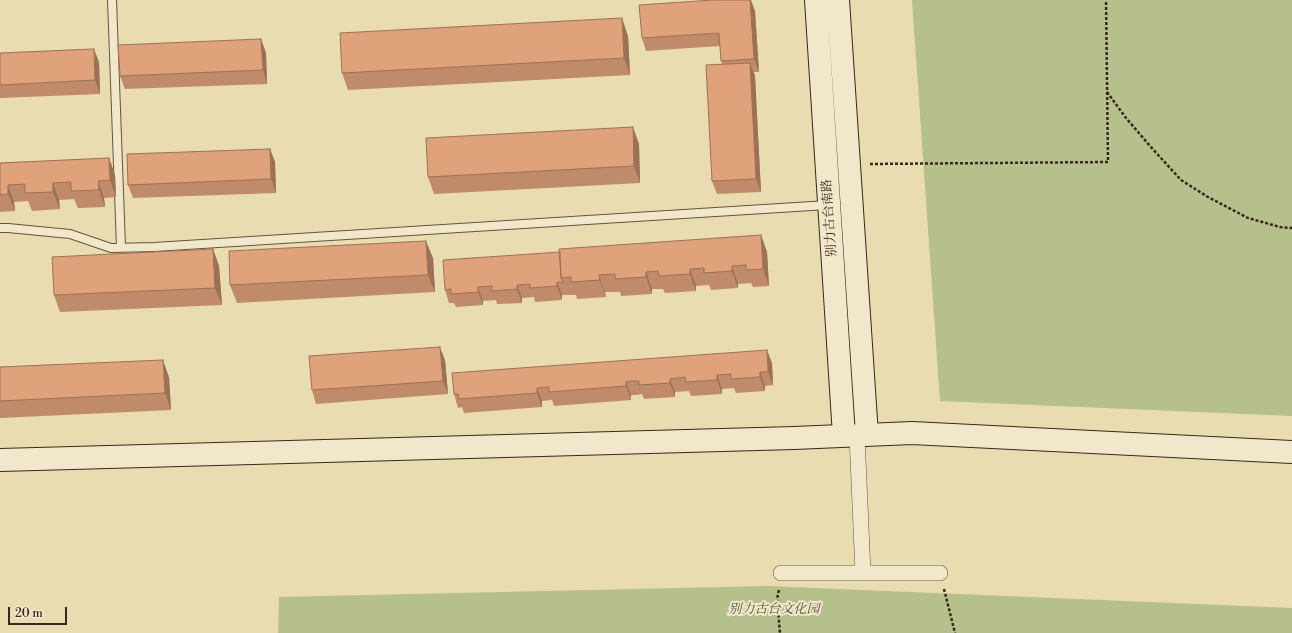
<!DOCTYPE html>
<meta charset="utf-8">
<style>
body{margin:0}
#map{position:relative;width:1292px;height:633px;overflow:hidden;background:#e9dcb0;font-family:"Libre Bodoni",serif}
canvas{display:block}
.scale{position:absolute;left:8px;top:607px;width:59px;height:18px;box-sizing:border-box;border:2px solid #38271b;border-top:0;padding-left:5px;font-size:12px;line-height:14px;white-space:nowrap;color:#38271b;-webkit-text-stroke:3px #f1e8cc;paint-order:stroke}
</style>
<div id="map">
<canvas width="1292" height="633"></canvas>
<div class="scale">20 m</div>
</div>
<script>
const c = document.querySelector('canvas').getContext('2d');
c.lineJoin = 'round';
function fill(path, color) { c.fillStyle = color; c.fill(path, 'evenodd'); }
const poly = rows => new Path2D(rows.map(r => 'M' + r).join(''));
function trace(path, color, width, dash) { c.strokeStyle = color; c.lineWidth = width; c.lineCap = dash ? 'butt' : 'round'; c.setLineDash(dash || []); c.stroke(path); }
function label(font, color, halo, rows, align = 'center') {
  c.font = font + ' "Libre Bodoni","Noto Serif SC",serif'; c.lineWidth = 4; c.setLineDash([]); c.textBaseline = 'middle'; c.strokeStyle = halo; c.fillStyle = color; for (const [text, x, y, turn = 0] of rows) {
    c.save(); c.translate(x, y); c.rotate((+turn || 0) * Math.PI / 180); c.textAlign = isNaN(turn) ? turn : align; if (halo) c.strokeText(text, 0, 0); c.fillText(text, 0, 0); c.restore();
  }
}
fill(poly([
 [912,0,1292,0,1292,416,940,401],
 [767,586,1292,608,1292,633,278,633,279,597]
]), '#b5c08c');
const lane = poly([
 [112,0,121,247],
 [0,228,8,228,70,234,111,248,154,247,828,205]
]);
const street = poly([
 [857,436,863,573],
 [781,573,940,573]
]);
const secondary = poly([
 [816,0,844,436],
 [838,0,867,435],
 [0,460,794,438,912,433,1292,452]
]);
trace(lane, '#645440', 10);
trace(street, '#645440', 16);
trace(secondary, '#38271b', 24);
trace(poly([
 [1107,92,1126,118,1150,146,1181,180,1208,197,1248,218,1280,227,1292,228],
 [870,164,1108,162,1106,0],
 [944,589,955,633],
 [779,590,777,599,780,633]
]), '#38271b', 2.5, [3, 2]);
trace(lane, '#f1e8cc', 8);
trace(street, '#f1e8cc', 15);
trace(secondary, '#f1e8cc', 22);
fill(poly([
 [755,11,759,72,754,72,755,76,761,192,717,194,712,181,722,64,721,61,720,46,646,51,642,38],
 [628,36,630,75,348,90,342,73],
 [261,39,266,53,267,84,125,89,120,76],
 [0,53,99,62,100,94,0,98],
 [639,144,640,183,434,194,428,177],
 [270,149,275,162,276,193,133,198,128,185],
 [109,158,115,175,116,197,104,198,105,207,78,208,74,199,59,200,60,209,32,211,28,201,14,202,15,211,0,212,0,163],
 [761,235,767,252,769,286,753,287,751,283,738,284,738,288,711,290,709,285,696,286,696,291,665,293,663,289,652,289,652,294,621,296,620,292,605,292,606,297,577,299,576,295,562,295,562,300,535,302,534,297,522,298,522,303,497,304,496,300,483,301,483,305,456,307,454,303,449,303,445,290,560,252],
 [213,249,219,266,222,305,60,312,54,295],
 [433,258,435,292,237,303,230,285],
 [445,360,448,394,316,404,312,390],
 [772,363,773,385,765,386,765,391,736,393,734,388,722,389,722,394,691,396,689,391,675,392,675,397,644,399,642,394,636,395,631,395,631,400,554,406,552,400,542,401,542,407,464,413,462,407,458,408,454,394],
 [0,367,169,377,171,410,0,418]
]), '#c08b6a');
fill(poly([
 [750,0,751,0,755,11,759,72,754,59],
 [622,18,628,36,630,75,624,58],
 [261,39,266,53,267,84,263,70],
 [94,49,99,62,100,94,95,80],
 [750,63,755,76,761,192,756,179],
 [633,127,639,144,640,183,634,166],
 [270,149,275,162,276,193,271,179],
 [109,158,115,175,116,197,110,180],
 [98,181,104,198,105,207,99,190],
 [53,183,59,200,60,209,53,192],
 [8,185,14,202,15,211,8,194],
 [761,235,767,252,769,286,763,269],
 [426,241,433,258,435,292,428,275],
 [213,249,219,266,222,305,215,288],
 [732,266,738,284,738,288,732,271],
 [690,269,696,286,696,291,690,274],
 [646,272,652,289,652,294,646,277],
 [599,275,605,292,606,297,600,280],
 [557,282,562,295,562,300,557,286],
 [517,285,522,298,522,303,517,289],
 [478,287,483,301,483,305,478,292],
 [440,347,445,360,448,394,443,381],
 [767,350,772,363,773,385,768,372],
 [163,360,169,377,171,410,165,393],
 [760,372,765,386,765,391,760,377],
 [717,375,722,389,722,394,717,380],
 [670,379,675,392,675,397,670,383],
 [626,382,631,395,631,400,626,386],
 [537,388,542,401,542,407,537,393]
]), '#9c7156');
const building = poly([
 [713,0,750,0,754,59,721,61,719,33,642,38,639,5,713,0],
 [622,18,624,58,342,73,340,33,622,18],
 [261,39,263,70,120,76,118,45,261,39],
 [94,49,95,80,0,85,0,53,94,49],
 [750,63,756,179,712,181,706,65,750,63],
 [633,127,634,166,428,177,426,138,633,127],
 [270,149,271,179,128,185,127,154,270,149],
 [109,158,110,180,98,181,99,190,71,191,71,182,53,183,53,192,25,193,25,184,8,185,8,194,0,195,0,163,109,158],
 [761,235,763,269,746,270,746,265,732,266,732,271,704,273,704,268,690,269,690,274,659,276,658,271,646,272,646,277,615,279,615,274,599,275,600,280,571,282,571,277,561,278,559,249,761,235],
 [426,241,428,275,230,285,229,251,426,241],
 [213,249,215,288,54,295,52,257,213,249],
 [560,252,561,278,563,282,557,282,557,286,530,288,530,284,517,285,517,289,492,291,492,286,478,287,478,292,451,294,451,289,445,290,443,260,560,252],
 [440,347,443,381,312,390,309,356,440,347],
 [767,350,768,372,760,372,760,377,731,379,731,374,717,375,717,380,686,382,685,377,670,379,670,383,639,385,639,381,631,381,626,382,626,386,549,392,549,387,537,388,537,393,459,399,458,394,454,394,452,373,767,350],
 [163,360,165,393,0,401,0,367,163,360]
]);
fill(building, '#dfa27b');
trace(building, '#9c7156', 1);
label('13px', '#38271b', '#f1e8cc', [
 ["别力古台南路",830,218,-94]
]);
label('italic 13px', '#574d37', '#f1e8cc', [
 ["别力古台文化园",774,610]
]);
</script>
